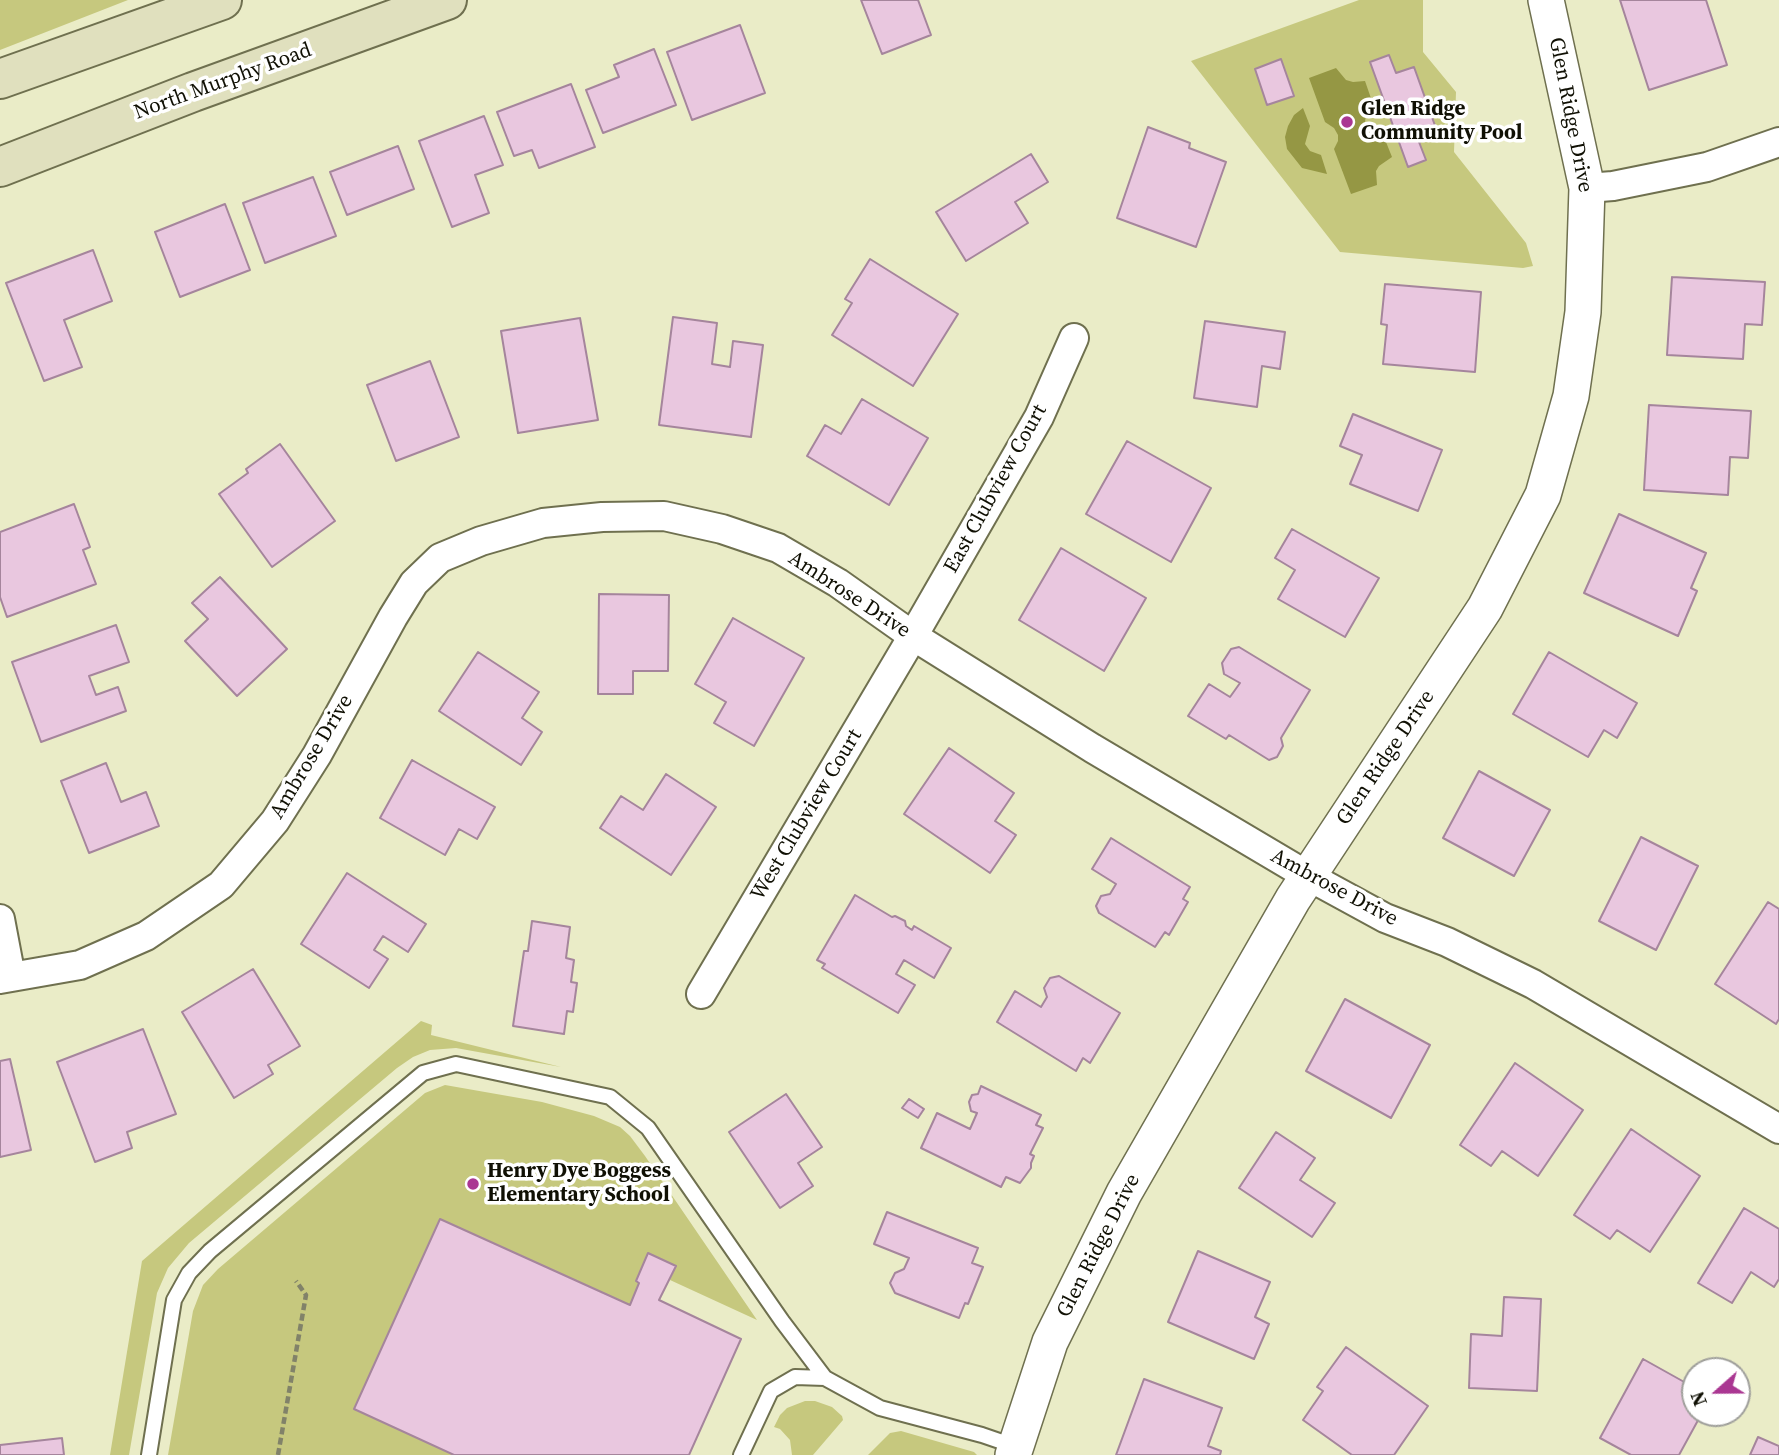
<!DOCTYPE html>
<style>
body{margin:0}
#map{position:relative;width:1779px;height:1455px;overflow:hidden;background:#eaecc7;font-family:"Source Serif 4",serif}
canvas{display:block}
.north{position:absolute;left:1681px;top:1357px;width:70px;height:70px;box-sizing:border-box;background:#fff;border:2px solid #9f9f9b;border-radius:50%;rotate:249deg;font-size:19px;font-weight:700;line-height:28px;text-align:center;color:#101004}
.north::after{content:'';display:block;margin:auto;width:24px;height:32px;background:#aa3792;clip-path:polygon(50% 0,100% 100%,50% 72%,0 100%)}
</style>
<div id="map">
<canvas width="1779" height="1455"></canvas>
<div class="north">N</div>
</div>
<script>
const c = document.querySelector('canvas').getContext('2d');
c.lineJoin = 'round';
function fill(path, color) { c.fillStyle = color; c.fill(path, 'evenodd'); }
const poly = rows => new Path2D(rows.map(r => 'M' + r).join(''));
function trace(path, color, width, dash) { c.strokeStyle = color; c.lineWidth = width; c.lineCap = dash ? 'butt' : 'round'; c.setLineDash(dash || []); c.stroke(path); }
function label(font, color, halo, rows, align = 'center') {
  c.font = font + ' "Source Serif 4",serif'; c.lineWidth = 7; c.setLineDash([]); c.textBaseline = 'middle'; c.strokeStyle = halo; c.fillStyle = color; for (const [text, x, y, turn = 0] of rows) {
    c.save(); c.translate(x, y); c.rotate((+turn || 0) * Math.PI / 180); c.textAlign = isNaN(turn) ? turn : align; if (halo) c.strokeText(text, 0, 0); c.fillText(text, 0, 0); c.restore();
  }
}
fill(poly([
 [0,0,128,0,0,50],
 [1359,0,1423,0,1423,52,1456,92,1454,152,1526,243,1533,266,1523,268,1340,252,1191,61],
 [421,1021,432,1025,431,1035,561,1067,456,1048,430,1050,413,1057,397,1068,189,1243,168,1268,157,1293,129,1455,110,1455,142,1261],
 [445,1085,542,1102,594,1116,620,1127,630,1136,645,1156,757,1320,670,1280,676,1266,649,1253,636,1281,639,1283,630,1305,440,1219,354,1409,454,1455,168,1455,193,1311,203,1285,218,1269,425,1093],
 [805,1401,815,1401,832,1407,842,1416,843,1420,813,1455,792,1455,790,1440,780,1429,774,1427,780,1415,787,1408],
 [901,1431,974,1452,977,1455,868,1455,890,1433]
]), '#c6c87e');
fill(poly([
 [1336,68,1346,80,1353,82,1365,81,1374,107,1366,111,1365,123,1372,131,1382,132,1392,157,1379,166,1376,171,1377,185,1351,194,1334,149,1338,141,1338,135,1334,128,1325,122,1309,78],
 [1303,108,1310,126,1305,144,1310,151,1321,155,1327,174,1302,168,1287,149,1285,137,1288,126,1294,115]
]), '#959744');
const building = poly([
 [861,0,918,0,931,35,882,54,861,0],
 [1620,0,1706,0,1727,65,1649,90,1620,0],
 [740,25,765,93,692,120,667,52,740,25],
 [654,49,676,105,603,133,586,90,619,77,614,65,654,49],
 [1389,55,1396,73,1414,67,1438,134,1419,142,1426,160,1408,167,1370,62,1389,55],
 [1281,59,1294,96,1267,105,1255,69,1281,59],
 [571,84,595,147,539,168,532,150,514,156,497,112,571,84],
 [484,116,503,165,475,175,489,213,452,227,419,141,484,116],
 [1148,127,1190,143,1189,148,1226,162,1196,247,1117,218,1148,127],
 [398,146,414,189,347,215,330,172,398,146],
 [1031,154,1048,182,1015,202,1028,223,966,261,936,212,1031,154],
 [313,177,336,236,265,263,243,203,313,177],
 [225,204,250,270,180,297,155,232,225,204],
 [93,250,112,301,64,320,82,367,44,381,6,283,93,250],
 [870,259,958,314,913,386,832,335,852,303,845,299,870,259],
 [1672,277,1765,282,1762,325,1745,324,1743,359,1667,355,1672,277],
 [1385,284,1481,292,1475,372,1383,364,1387,325,1381,324,1385,284],
 [673,317,717,323,712,364,730,367,733,341,763,345,751,437,659,425,673,317],
 [580,318,598,420,518,433,501,331,580,318],
 [1205,321,1285,332,1280,369,1262,366,1257,407,1194,398,1205,321],
 [430,361,459,437,396,461,367,385,430,361],
 [862,399,928,438,889,505,807,456,825,425,841,434,862,399],
 [1649,405,1751,411,1748,458,1730,457,1728,495,1644,490,1649,405],
 [1353,414,1442,450,1418,511,1350,484,1362,455,1340,446,1353,414],
 [1127,441,1211,488,1171,562,1086,514,1127,441],
 [280,444,335,521,272,567,219,494,248,473,246,469,280,444],
 [74,504,90,547,83,550,96,584,7,617,0,597,0,532,74,504],
 [1619,514,1706,553,1691,588,1697,591,1678,636,1584,593,1619,514],
 [1292,529,1379,578,1345,637,1278,599,1295,570,1275,558,1292,529],
 [1061,548,1146,598,1104,671,1019,620,1061,548],
 [220,577,287,649,237,696,185,641,208,619,192,603,220,577],
 [599,594,669,595,668,671,633,671,633,694,598,694,599,594],
 [733,618,804,658,754,746,714,723,726,702,695,684,733,618],
 [116,625,129,662,89,676,96,695,118,687,126,711,41,742,12,662,116,625],
 [1239,647,1310,690,1281,738,1283,746,1277,757,1269,760,1229,735,1226,739,1188,716,1209,684,1230,697,1240,683,1224,674,1222,663,1231,649,1239,647],
 [478,652,539,692,522,718,542,732,521,765,439,711,478,652],
 [1549,652,1637,703,1617,738,1604,730,1588,757,1513,714,1549,652],
 [949,748,1014,793,995,821,1016,835,990,873,904,814,949,748],
 [412,760,495,807,477,839,459,829,445,855,380,818,412,760],
 [106,763,121,802,146,792,159,826,89,853,61,781,106,763],
 [1479,771,1550,810,1514,876,1443,838,1479,771],
 [666,774,716,807,671,875,600,828,621,796,643,810,666,774],
 [1641,837,1698,866,1656,950,1599,921,1641,837],
 [1111,838,1190,887,1183,899,1188,902,1169,935,1165,932,1155,947,1099,913,1096,906,1101,896,1110,894,1116,884,1092,869,1111,838],
 [347,873,426,924,408,952,383,936,374,950,388,959,369,988,301,944,347,873],
 [855,895,892,917,895,916,905,921,906,926,912,930,914,926,951,948,934,978,904,960,896,974,915,985,898,1013,822,968,825,964,817,960,855,895],
 [1768,902,1779,909,1779,1019,1776,1024,1715,984,1768,902],
 [532,921,570,927,566,958,574,960,571,982,577,983,573,1012,567,1011,564,1034,513,1026,524,951,528,951,532,921],
 [253,969,300,1046,268,1065,273,1074,234,1098,182,1012,253,969],
 [1059,976,1120,1013,1090,1063,1083,1058,1076,1071,997,1022,1015,991,1041,1007,1047,997,1044,988,1050,978,1059,976],
 [1345,999,1430,1045,1391,1118,1306,1071,1345,999],
 [143,1029,176,1114,127,1132,132,1148,95,1162,57,1062,143,1029],
 [10,1059,31,1150,0,1157,0,1061,10,1059],
 [1515,1063,1583,1110,1538,1176,1502,1151,1491,1166,1460,1145,1515,1063],
 [981,1086,1041,1115,1036,1125,1043,1128,1030,1154,1034,1156,1031,1163,1031,1168,1020,1183,1006,1177,1001,1187,921,1148,937,1113,970,1129,977,1113,971,1111,969,1102,972,1095,978,1094,981,1086],
 [786,1094,822,1147,798,1163,813,1186,780,1208,729,1132,786,1094],
 [909,1099,924,1109,918,1118,902,1108,909,1099],
 [1631,1129,1700,1176,1650,1252,1617,1230,1610,1239,1574,1215,1631,1129],
 [1276,1132,1315,1158,1300,1180,1335,1203,1312,1237,1239,1188,1276,1132],
 [1744,1208,1779,1229,1779,1279,1774,1287,1751,1272,1732,1303,1698,1283,1744,1208],
 [887,1212,978,1248,972,1263,983,1267,968,1304,965,1303,959,1318,895,1293,890,1283,895,1273,904,1269,909,1258,874,1244,887,1212],
 [440,1219,630,1305,639,1283,636,1281,648,1253,676,1266,659,1300,741,1339,689,1455,454,1455,354,1409,440,1219],
 [1198,1251,1270,1282,1255,1317,1269,1324,1254,1359,1168,1322,1198,1251],
 [1504,1297,1541,1299,1537,1391,1469,1388,1471,1334,1502,1336,1504,1297],
 [1346,1347,1428,1406,1394,1455,1352,1455,1303,1420,1323,1391,1317,1387,1346,1347],
 [1643,1359,1695,1388,1695,1413,1702,1413,1679,1455,1631,1455,1600,1438,1643,1359],
 [1144,1379,1222,1408,1208,1446,1221,1451,1220,1455,1116,1455,1144,1379],
 [1758,1437,1779,1446,1779,1455,1750,1455,1758,1437],
 [62,1438,64,1455,0,1455,0,1445,62,1438]
]);
fill(building, '#e9c7df');
trace(building, '#a5859c', 2);
const service = poly([
 [149,1455,174,1300,189,1273,210,1251,423,1073,456,1064,610,1097,648,1128,782,1321,825,1378],
 [741,1455,771,1391,795,1377,825,1378,880,1408,982,1435,1014,1446]
]);
const minor = poly([
 [1587,188,1613,186,1707,167,1779,142],
 [0,919,11,977],
 [0,979,80,965,146,936,221,885,275,821,317,755,393,617,414,583,440,558,481,541,543,523,602,517,664,516,722,529,778,548,838,583,913,636,1092,748,1308,876,1385,918,1447,942,1533,984,1779,1129],
 [701,994,913,636,1039,417,1074,338]
]);
const tertiary = poly([
 [1013,1455,1050,1342,1124,1193,1293,899,1485,608,1543,495,1571,396,1583,312,1587,188,1546,0]
]);
const secondary = poly([
 [0,79,222,0],
 [0,167,193,92,447,0]
]);
trace(service, '#6f704f', 18);
trace(minor, '#6f704f', 32);
trace(tertiary, '#6f704f', 38);
trace(secondary, '#6f704f', 42);
trace(poly([
 [278,1455,306,1295,296,1281]
]), '#818269', 4.5, [7, 3.5]);
trace(service, '#fff', 14);
trace(minor, '#fff', 28);
trace(tertiary, '#fff', 35);
trace(secondary, '#e0e0be', 38);
for (const [x, y, r, color] of [
 [1347,122,7,"#aa3792"],
 [473,1184,7,"#aa3792"]
]) { const dot = new Path2D(); dot.arc(x, y, r, 0, 2 * Math.PI); c.fillStyle = color; c.fill(dot); trace(dot, '#fff', 2.5); }
label('21px', '#101004', '#fff', [
 ["North Murphy Road",223,82,-20],
 ["Glen Ridge Drive",1570,115,79],
 ["East Clubview Court",996,489,-61],
 ["Ambrose Drive",849,595,33],
 ["Ambrose Drive",312,757,-59],
 ["Glen Ridge Drive",1386,758,-56],
 ["West Clubview Court",807,815,-59],
 ["Ambrose Drive",1334,888,28],
 ["Glen Ridge Drive",1099,1246,-63]
]);
label('bold 21px', '#101004', '#fff', [
 ["Glen Ridge",1361,110],
 ["Community Pool",1361,134],
 ["Henry Dye Boggess",487,1172],
 ["Elementary School",487,1196]
], 'left');
</script>
